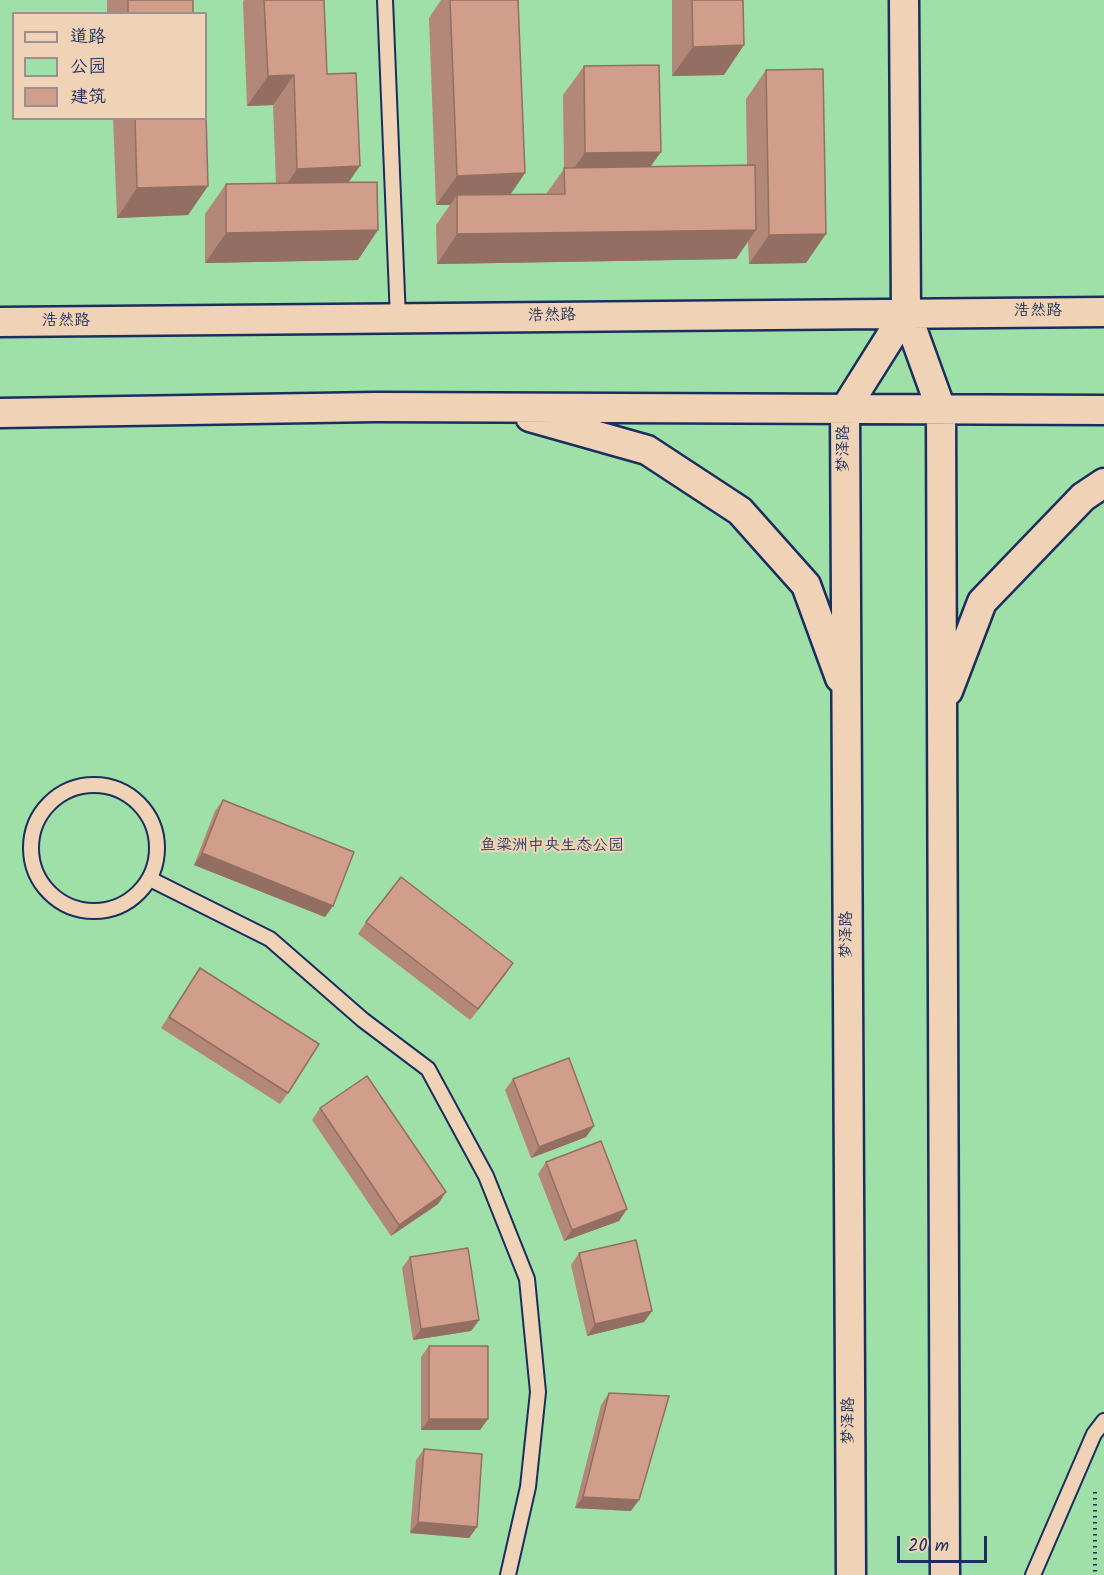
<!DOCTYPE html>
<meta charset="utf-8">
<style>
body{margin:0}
#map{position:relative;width:1104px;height:1575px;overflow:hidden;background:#e9c4aa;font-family:Kalam,"LXGW WenKai TC",sans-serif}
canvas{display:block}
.legend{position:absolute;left:12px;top:12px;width:195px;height:108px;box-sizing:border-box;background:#f0d2b6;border:2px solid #9b9193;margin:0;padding:8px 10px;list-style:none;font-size:18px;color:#1b2f5e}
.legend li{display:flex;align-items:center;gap:12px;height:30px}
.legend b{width:30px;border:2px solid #9b9193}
.scale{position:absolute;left:897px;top:1536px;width:90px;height:27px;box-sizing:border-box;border:3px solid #1b2f5e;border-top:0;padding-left:8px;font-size:18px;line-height:21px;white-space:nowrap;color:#1b2f5e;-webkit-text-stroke:4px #f0d2b6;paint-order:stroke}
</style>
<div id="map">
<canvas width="1104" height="1575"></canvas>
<ul class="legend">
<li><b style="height:8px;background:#f0d2b6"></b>道路</li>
<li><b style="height:16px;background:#9fdfa8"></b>公园</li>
<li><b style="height:16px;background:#d19e8c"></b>建筑</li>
</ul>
<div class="scale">20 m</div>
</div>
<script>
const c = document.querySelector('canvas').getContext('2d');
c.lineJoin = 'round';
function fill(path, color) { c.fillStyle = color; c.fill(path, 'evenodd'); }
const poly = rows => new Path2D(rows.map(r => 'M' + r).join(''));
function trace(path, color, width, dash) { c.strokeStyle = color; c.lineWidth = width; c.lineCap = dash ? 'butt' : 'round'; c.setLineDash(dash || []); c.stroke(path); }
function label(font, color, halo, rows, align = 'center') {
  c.font = font + ' Kalam,"LXGW WenKai TC",sans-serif'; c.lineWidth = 4.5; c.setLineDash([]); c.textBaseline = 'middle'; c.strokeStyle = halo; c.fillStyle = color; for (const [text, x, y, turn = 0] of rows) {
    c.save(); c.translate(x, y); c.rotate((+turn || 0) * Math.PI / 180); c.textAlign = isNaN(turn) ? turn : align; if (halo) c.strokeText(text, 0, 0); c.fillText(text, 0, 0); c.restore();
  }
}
fill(poly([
 [0,0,1104,0,1104,1575,0,1575],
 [14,14,206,14,206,118,14,118]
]), '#9fdfa8');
const lane = poly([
 [385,0,398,319],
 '31 848a63 63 0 1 1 126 0a63 63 0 1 1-126 0Z',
 [150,879,270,939,363,1020,428,1069,486,1176,527,1279,538,1392,528,1487,508,1575],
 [1033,1575,1094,1434,1104,1421]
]);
const street = poly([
 [904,0,906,312,941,409,945,1575],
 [0,322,1104,312],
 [0,413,376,407,1104,410],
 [530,417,647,450,740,511,806,585,840,678],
 [948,691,982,602,1083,497,1104,483],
 [851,1575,845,409,906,312]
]);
trace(lane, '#1b2f5e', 18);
trace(street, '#1b2f5e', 33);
trace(poly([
 [1095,1492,1095,1575]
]), '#1b2f5e', 4, [1.5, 4.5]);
trace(lane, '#f0d2b6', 14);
trace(street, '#f0d2b6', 28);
fill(poly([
 [107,0,193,0,193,14,107,14],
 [244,0,324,0,327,74,349,182,358,260,205,263,205,214,226,184,276,183,273,105,247,106,243,2],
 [441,0,450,0,525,173,510,195,546,194,564,169,563,95,584,66,661,152,650,167,747,166,746,99,766,70,806,263,749,264,748,241,736,259,437,264,436,225,450,205,436,205,429,18],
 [672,0,743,0,724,75,672,76],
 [113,118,206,118,208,186,188,215,117,218],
 [223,800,325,917,194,865,215,811],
 [366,922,513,963,470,1020,358,934],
 [200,968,288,1093,280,1104,161,1028],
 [513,1079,586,1137,531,1158,505,1090],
 [320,1108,446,1192,438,1204,391,1236,312,1120],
 [546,1162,627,1209,619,1221,564,1241,538,1174],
 [579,1253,652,1311,644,1322,587,1336,571,1265],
 [410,1257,479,1320,471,1331,413,1340,402,1268],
 [429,1346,488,1419,480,1430,421,1430,421,1357],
 [609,1393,631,1511,575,1508,601,1405],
 [424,1449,477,1527,469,1538,410,1533,416,1460]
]), '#b48878');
fill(poly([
 [744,45,724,75,672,76,693,47],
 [294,75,273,105,247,106,268,76],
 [661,152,640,181,564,182,585,153],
 [360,166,339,196,277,198,297,169],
 [525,173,505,202,457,195,450,205,436,205,457,176],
 [208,186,188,215,117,218,137,188],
 [378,230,358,260,205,263,226,233],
 [756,230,736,259,437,264,457,234],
 [826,234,806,263,749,264,769,235],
 [202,853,333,906,325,917,194,865],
 [513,963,505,975,470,1020,478,1009],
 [594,1126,586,1137,531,1158,539,1147],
 [446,1192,438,1204,391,1236,399,1225],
 [627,1209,619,1221,564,1241,572,1230],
 [652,1311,644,1322,587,1336,595,1324],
 [479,1320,471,1331,413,1340,421,1329],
 [429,1419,488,1419,480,1430,421,1430],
 [583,1497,639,1500,631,1511,575,1508],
 [418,1522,477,1527,469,1538,410,1533]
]), '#926f62');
const building = poly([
 [128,0,193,0,193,14,128,14,128,0],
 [264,0,324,0,327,74,356,73,360,166,297,169,294,75,268,76,264,0],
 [450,0,518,0,525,173,457,176,450,0],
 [692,0,743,0,744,45,693,47,692,0],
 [659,65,661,152,585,153,584,66,659,65],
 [823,69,826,234,769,235,766,70,823,69],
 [206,116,208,186,137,188,135,118,206,118,206,116],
 [755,165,756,230,457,234,457,195,565,194,564,168,755,165],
 [377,182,378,230,226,233,226,184,377,182],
 [223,800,354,852,333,906,202,853,223,800],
 [401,877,513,963,478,1009,366,922,401,877],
 [200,968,319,1044,288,1093,169,1017,200,968],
 [569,1058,594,1126,539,1147,513,1079,569,1058],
 [367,1076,446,1192,399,1225,320,1108,367,1076],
 [601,1141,627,1209,572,1230,546,1162,601,1141],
 [636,1240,652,1311,595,1324,579,1253,636,1240],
 [468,1248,479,1320,421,1329,410,1257,468,1248],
 [429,1346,488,1346,488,1419,429,1419,429,1346],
 [609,1393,669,1396,639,1500,583,1497,609,1393],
 [424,1449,482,1454,477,1527,418,1522,424,1449]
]);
fill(building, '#d19e8c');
trace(building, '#926f62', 1.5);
label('16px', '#1b2f5e', '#f0d2b6', [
 ["浩然路",1038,312],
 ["浩然路",552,317,-1],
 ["浩然路",66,322],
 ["梦泽路",845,449,-90],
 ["梦泽路",848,935,-90],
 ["梦泽路",850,1421,-90]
]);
label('16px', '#284165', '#f0d2b6', [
 ["鱼梁洲中央生态公园",552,847]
]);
</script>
